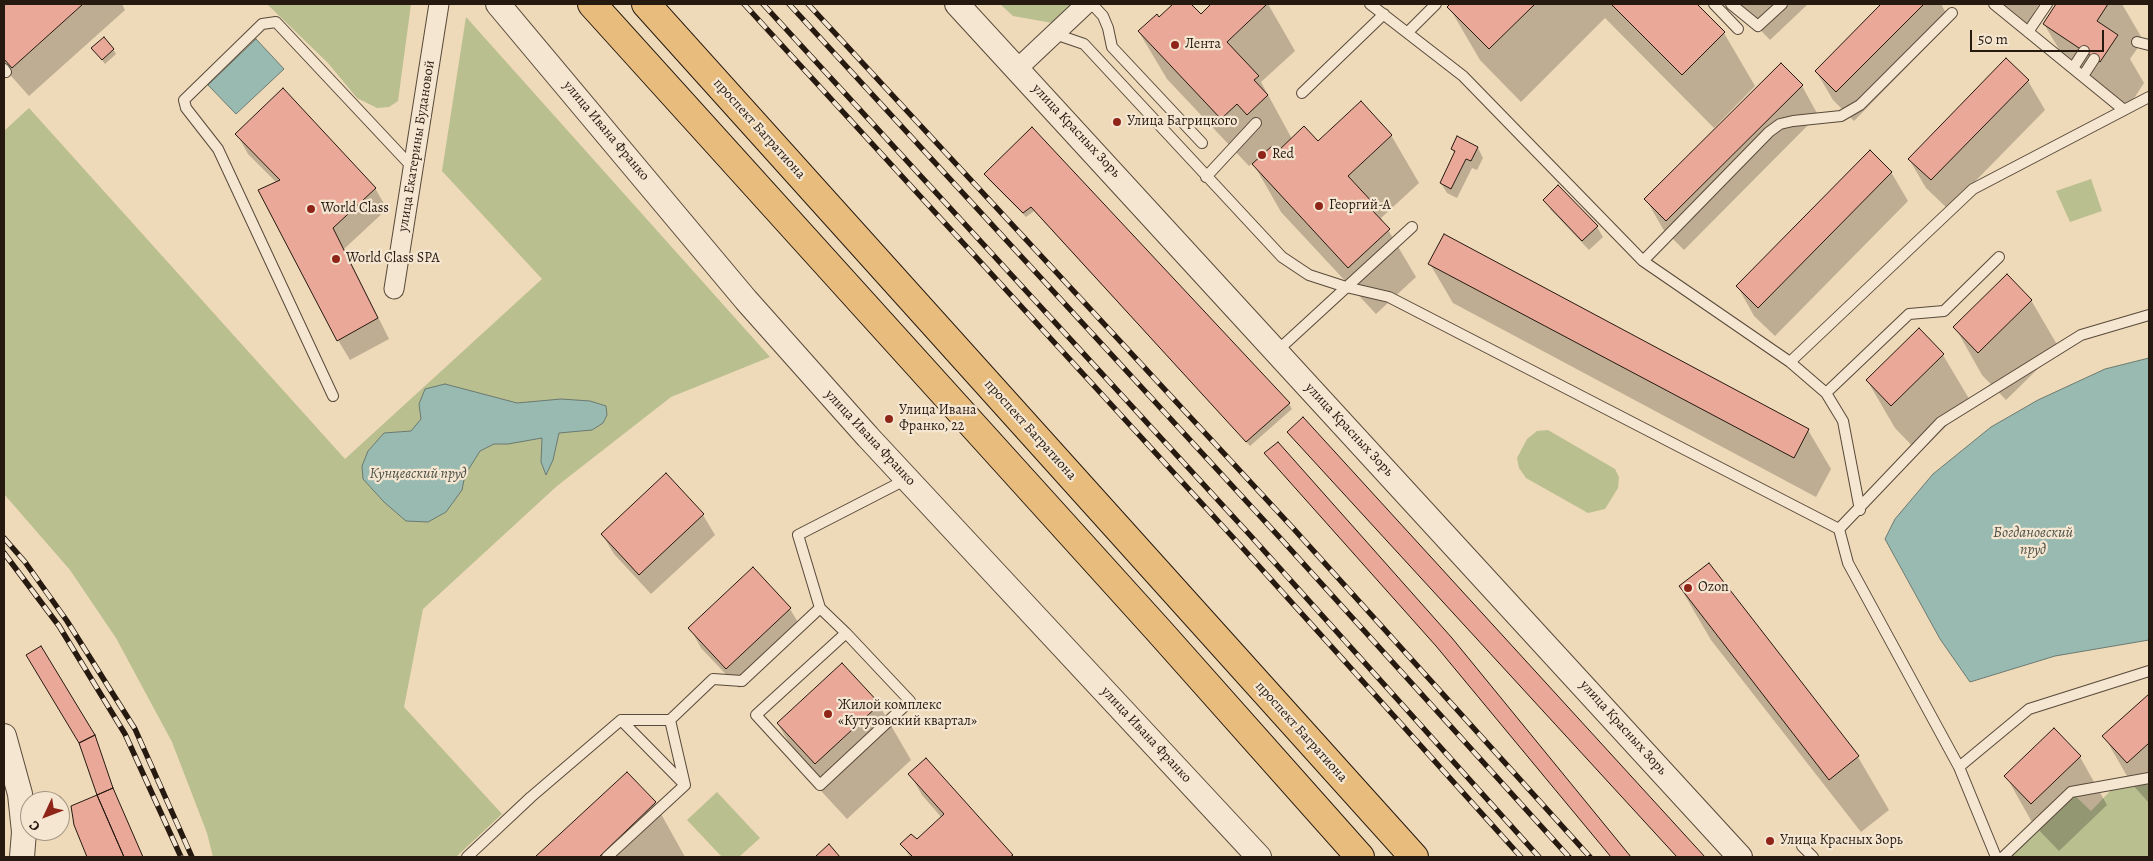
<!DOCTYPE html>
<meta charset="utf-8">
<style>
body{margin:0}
#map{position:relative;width:2153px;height:861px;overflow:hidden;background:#eed9b8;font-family:Alegreya,serif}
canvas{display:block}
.frame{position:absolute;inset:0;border:5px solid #261910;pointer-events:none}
.north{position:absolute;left:20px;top:791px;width:50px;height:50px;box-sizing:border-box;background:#f4e6d1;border:1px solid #a29484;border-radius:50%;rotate:227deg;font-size:14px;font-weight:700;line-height:20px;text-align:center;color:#261910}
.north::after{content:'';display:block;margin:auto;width:18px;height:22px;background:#8f2418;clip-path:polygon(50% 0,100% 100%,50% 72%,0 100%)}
.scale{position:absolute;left:1970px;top:30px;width:134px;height:22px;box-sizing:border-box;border:2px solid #261910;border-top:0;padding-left:6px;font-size:15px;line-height:18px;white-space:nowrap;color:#261910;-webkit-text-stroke:4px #f4e6d1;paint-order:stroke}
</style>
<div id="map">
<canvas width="2153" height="861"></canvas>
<div class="frame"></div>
<div class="north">С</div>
<div class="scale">50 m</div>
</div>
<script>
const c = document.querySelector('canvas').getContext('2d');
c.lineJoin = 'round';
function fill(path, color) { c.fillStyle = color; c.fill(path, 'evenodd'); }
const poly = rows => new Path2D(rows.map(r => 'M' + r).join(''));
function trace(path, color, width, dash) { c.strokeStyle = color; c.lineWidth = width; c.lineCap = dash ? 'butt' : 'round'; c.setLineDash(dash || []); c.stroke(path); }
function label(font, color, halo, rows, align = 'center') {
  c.font = font + ' Alegreya,serif'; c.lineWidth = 4.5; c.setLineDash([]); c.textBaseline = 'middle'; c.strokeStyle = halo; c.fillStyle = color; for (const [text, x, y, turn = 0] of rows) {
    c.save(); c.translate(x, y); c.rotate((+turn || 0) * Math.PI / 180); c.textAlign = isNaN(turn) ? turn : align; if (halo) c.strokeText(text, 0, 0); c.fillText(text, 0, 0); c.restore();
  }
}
fill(poly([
 [267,4,411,4,398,101,389,107,377,108,357,98,328,63],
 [1000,4,1077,4,1058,24,1013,16],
 [466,17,770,357,671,397,557,486,423,609,404,707,502,814,456,857,213,857,207,833,172,742,116,638,70,570,4,494,4,131,29,108,345,459,542,279,442,171],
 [2091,179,2102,211,2070,222,2056,191],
 [1548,430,1615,469,1619,477,1618,488,1605,509,1588,513,1526,478,1519,468,1517,458,1527,439,1537,431],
 [2149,778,2149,857,2003,857,2071,792,2091,811,2116,785],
 [717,792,760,838,739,857,722,857,687,820]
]), '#b9bf8f');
const water = poly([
 [256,39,284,69,236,114,208,85,256,39],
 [2149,358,2149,640,2055,656,1970,682,1940,639,1885,539,1895,519,1933,474,1991,427,2038,400,2105,369,2149,358],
 [445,384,517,403,561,399,590,401,606,406,607,415,603,423,592,430,559,433,553,460,546,475,541,462,542,438,508,444,494,444,480,451,465,475,462,490,446,512,428,522,406,521,384,502,363,479,362,466,368,451,384,433,411,431,421,419,419,404,425,389,445,384]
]);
fill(water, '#99bab1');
trace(water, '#6b7a71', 1);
fill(poly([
 [4,4,122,4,125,10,29,96,4,68],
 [1175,4,1190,4,1201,15,1213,4,1268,4,1295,51,1261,82,1292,139,1318,143,1391,135,1419,183,1381,218,1416,277,1376,314,1281,212,1253,163,1249,166,1167,79,1139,32,1159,19],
 [1452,4,1695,4,1724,33,1755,86,1714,128,1605,18,1521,102,1480,60,1449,7],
 [1741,4,1808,4,1770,40,1748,17],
 [1883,4,1941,4,1951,22,1854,121,1833,100,1816,71],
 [1997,4,2039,4,2027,25],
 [2058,4,2122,4,2143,40,2130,59,2144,83,2127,109,2072,71,2044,24],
 [93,48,113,49,116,54,105,64],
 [2028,81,2045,110,1948,209,1926,188,1909,159],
 [1802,86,1818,115,1684,250,1663,229,1646,199],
 [1032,129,1289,404,1292,409,1250,446,1034,211,1026,217,988,179,986,174],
 [237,134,375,188,387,209,344,249,389,339,350,360,338,340,277,183,248,154],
 [1478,148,1483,158,1477,170,1472,168,1457,198,1447,193,1441,183,1455,154,1452,149],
 [1891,172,1908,201,1775,336,1754,316,1738,287],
 [1545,200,1597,227,1603,237,1589,250,1551,210],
 [1430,264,1808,430,1831,469,1816,497,1453,303],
 [2031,300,2059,348,2006,400,1982,375,1955,327],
 [1943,355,1971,402,1919,453,1895,428,1867,380],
 [1303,419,1703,857,1677,857,1292,436],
 [703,515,715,535,651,594,614,554,602,534],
 [1709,564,1858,757,1889,810,1861,832,1711,640,1680,587],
 [753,569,790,609,802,629,739,688,701,648,690,628],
 [2149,696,2149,803,2131,783,2104,736],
 [879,705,911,760,847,819,810,779,778,724],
 [97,742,115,794,142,857,88,857,75,824,99,796],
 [2080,757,2107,805,2059,851,2033,824,2006,776],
 [627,774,655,803,685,857,537,857],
 [910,774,1012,855,1013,857,910,857,902,844,917,841,942,818,922,795]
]), '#0003');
const building = poly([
 [4,4,83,4,12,68,4,59,4,4],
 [1173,4,1191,4,1201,14,1211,4,1267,4,1227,42,1259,76,1254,80,1268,95,1247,115,1237,104,1221,119,1138,31,1157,14,1159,17,1173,4],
 [1450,4,1535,4,1489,49,1447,7,1450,4],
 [1611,4,1697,4,1725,32,1682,75,1611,4],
 [1881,4,1924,4,1836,92,1815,71,1881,4],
 [2056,4,2108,4,2097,21,2118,35,2100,62,2043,24,2056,4],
 [104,37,114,49,102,60,91,48,104,37],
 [2006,58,2029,80,1931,180,1908,159,2006,58],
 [1781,63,1803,85,1666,221,1644,199,1781,63],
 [283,88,376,188,333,228,378,318,337,341,258,190,280,180,235,134,283,88],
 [1361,101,1392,135,1348,176,1374,204,1370,208,1390,229,1348,268,1252,164,1272,146,1277,152,1304,126,1318,141,1361,101],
 [1032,127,1290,403,1246,442,1031,207,1023,213,984,174,1032,127],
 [1457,136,1478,147,1471,161,1466,159,1451,189,1440,183,1455,151,1451,149,1457,136],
 [1870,150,1892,172,1758,308,1736,286,1870,150],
 [1558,185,1598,226,1582,241,1543,200,1558,185],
 [1444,234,1809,429,1794,458,1428,264,1444,234],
 [2007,274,2032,300,1978,353,1953,327,2007,274],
 [1919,328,1944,354,1891,406,1866,380,1919,328],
 [1303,417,1705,857,1677,857,1287,432,1303,417],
 [1278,442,1452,638,1631,857,1611,857,1436,646,1264,453,1278,442],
 [666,473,704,514,639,575,601,534,666,473],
 [1709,563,1859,756,1829,780,1679,586,1709,563],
 [753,567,791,608,726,669,688,628,753,567],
 [41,646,95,735,79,743,26,655,41,646],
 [842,663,880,704,815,764,777,723,842,663],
 [2149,694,2149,743,2127,763,2102,736,2149,694],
 [2054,728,2081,756,2031,804,2004,776,2054,728],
 [95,735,113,788,97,795,79,743,95,735],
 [926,758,1013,855,1010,857,913,857,900,844,911,834,917,839,944,814,908,774,926,758],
 [627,772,656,802,599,857,535,857,627,772],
 [113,788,143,857,124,857,97,795,113,788],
 [97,795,124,857,87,857,74,825,71,806,97,795],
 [829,844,840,857,815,857,829,844]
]);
fill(building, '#e9a898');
trace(building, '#261910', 1);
const service = poly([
 [1092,4,1103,16,1108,28,1112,47,1202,143],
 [1370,4,1463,76,1643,261,1790,362,1973,189,2149,97],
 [1714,4,1738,29],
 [1731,4,1758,26,1782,4],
 [1994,4,2124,110],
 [1408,32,1436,4],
 [2028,32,2047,4],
 [1055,34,1084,44,1282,257,1309,275,1346,287,1389,297,1839,529,1848,563,1959,767,1996,857],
 [2137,42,2149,45],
 [2073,68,2084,51],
 [4,69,6,72],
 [2083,76,2094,59],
 [1302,93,1384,14],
 [1206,177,1256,123],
 [1643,261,1769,132,1780,124,1793,121,1841,116,1860,105,1952,13],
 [1277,351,1412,227],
 [1790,362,1826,393,1843,421,1860,510],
 [1826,393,1909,314,1944,311,1999,257],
 [333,396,218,149,186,108,184,100,262,24,276,22,413,168],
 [1839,529,1941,422,2081,335,2149,315],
 [820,608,846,633,910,701,820,785,756,715,846,633],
 [621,720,685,785],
 [1959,767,2029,709,2149,671],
 [1802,846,1813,857],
 [467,857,531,797,621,720,670,720,713,679,742,681,820,608,798,535,907,479],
 [607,857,685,785,670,720],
 [2003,857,2071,792,2149,778]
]);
const minor = poly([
 [1017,69,1086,4],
 [394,289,439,4]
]);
const tertiary = poly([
 [498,4,746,300,868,437,1259,857],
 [957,4,1740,857],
 [4,736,20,794,24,832,22,857]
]);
const primary = poly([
 [592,4,1160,632,1360,857],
 [646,4,1414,857]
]);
trace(service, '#58493a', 12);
trace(minor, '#58493a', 21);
trace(tertiary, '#58493a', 26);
trace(primary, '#261910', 30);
trace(service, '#f4e6d1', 10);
trace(minor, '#f4e6d1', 19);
trace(tertiary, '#f4e6d1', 24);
trace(primary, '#e7bc7c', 28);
const rail = poly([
 [744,4,1239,544,1521,857],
 [763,4,1249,534,1539,857],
 [789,4,1282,540,1569,857],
 [808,4,1292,527,1590,857],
 [4,538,25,562,67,621,135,729,192,857],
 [4,553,59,626,125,734,181,857]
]);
trace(rail, '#261910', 5.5);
trace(rail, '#f4e6d1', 4, [11]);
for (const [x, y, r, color] of [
 [1175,45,5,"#8f2418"],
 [1117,122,5,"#8f2418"],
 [1262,155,5,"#8f2418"],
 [1319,206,5,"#8f2418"],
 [311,209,5,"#8f2418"],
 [336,259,5,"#8f2418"],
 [889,419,5,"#8f2418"],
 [1688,588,5,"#8f2418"],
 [828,714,5,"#8f2418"],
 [1770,841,5,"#8f2418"]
]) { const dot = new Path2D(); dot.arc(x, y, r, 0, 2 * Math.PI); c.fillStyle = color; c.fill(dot); trace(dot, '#f4e6d1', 2); }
label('14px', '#261910', '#f4e6d1', [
 ["Лента",1185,45],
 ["Улица Багрицкого",1127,122],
 ["Red",1272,155],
 ["Георгий-А",1329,206],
 ["World Class",321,209],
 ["World Class SPA",346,259],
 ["Улица Ивана",899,411],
 ["Франко, 22",899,427],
 ["Ozon",1698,588],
 ["Жилой комплекс",838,706],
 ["«Кутузовский квартал»",838,722],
 ["Улица Красных Зорь",1780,841]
], 'left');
label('14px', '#261910', '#f4e6d1', [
 ["проспект Багратиона",759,129,48],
 ["улица Ивана Франко",606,131,50],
 ["улица Красных Зорь",1076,131,47],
 ["улица Екатерины Будановой",417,146,-81],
 ["проспект Багратиона",1030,430,48],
 ["улица Красных Зорь",1349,430,47],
 ["улица Ивана Франко",870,438,47],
 ["улица Красных Зорь",1623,728,48],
 ["проспект Багратиона",1301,732,48],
 ["улица Ивана Франко",1146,735,47]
]);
label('italic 15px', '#4e5148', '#f4e6d1', [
 ["Кунцевский пруд",418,474],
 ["Богдановский",2033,533],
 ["пруд",2033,550]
]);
</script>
